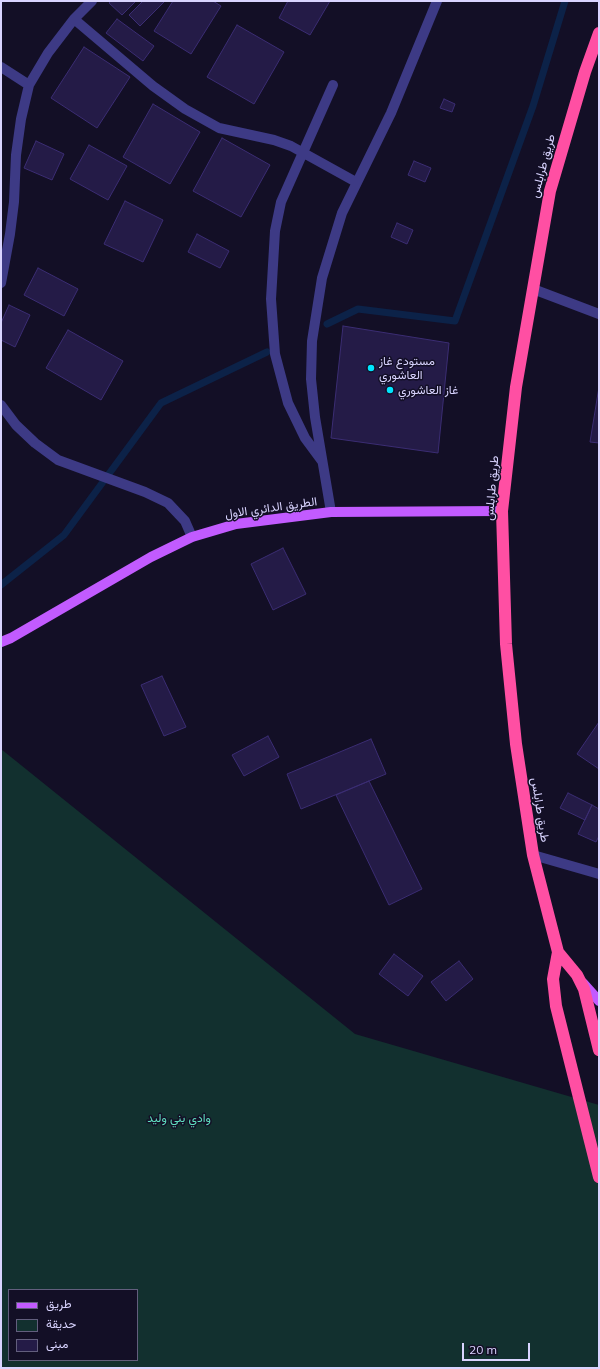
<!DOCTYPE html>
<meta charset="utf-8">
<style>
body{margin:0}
#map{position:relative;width:600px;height:1369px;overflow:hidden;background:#130f26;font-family:Mulish,Vazirmatn,sans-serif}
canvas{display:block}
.frame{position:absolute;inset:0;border:2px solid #d9d4ff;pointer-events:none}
.legend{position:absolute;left:8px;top:1289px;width:130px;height:72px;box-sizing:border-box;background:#130f26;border:1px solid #625e7d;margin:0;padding:5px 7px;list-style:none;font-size:12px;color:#d9d4ff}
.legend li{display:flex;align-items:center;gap:8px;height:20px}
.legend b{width:20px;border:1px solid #625e7d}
.scale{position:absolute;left:462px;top:1343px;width:68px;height:18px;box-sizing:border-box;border:2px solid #d9d4ff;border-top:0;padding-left:5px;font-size:12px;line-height:14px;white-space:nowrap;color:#d9d4ff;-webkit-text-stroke:3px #130f26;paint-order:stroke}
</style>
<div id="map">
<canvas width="600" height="1369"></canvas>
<div class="frame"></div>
<ul class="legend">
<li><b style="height:5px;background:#c25bff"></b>طريق</li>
<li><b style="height:11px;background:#12302f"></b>حديقة</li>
<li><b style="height:11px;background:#241b47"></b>مبنى</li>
</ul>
<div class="scale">20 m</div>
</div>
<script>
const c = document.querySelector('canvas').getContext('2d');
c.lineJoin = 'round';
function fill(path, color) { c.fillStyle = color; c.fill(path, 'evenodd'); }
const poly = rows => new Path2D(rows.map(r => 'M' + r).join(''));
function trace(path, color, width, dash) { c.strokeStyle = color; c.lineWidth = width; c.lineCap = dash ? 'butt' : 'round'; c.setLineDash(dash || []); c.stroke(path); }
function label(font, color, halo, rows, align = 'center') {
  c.font = font + ' Mulish,Vazirmatn,sans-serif'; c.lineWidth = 3; c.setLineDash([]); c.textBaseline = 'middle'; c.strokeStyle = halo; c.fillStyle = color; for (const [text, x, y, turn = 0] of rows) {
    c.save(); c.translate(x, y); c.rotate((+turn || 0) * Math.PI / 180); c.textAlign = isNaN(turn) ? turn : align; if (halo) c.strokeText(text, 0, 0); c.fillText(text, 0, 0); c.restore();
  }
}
fill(poly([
 [1,749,355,1034,599,1105,599,1368,1,1368],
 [9,1290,137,1290,137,1360,9,1360]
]), '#12302f');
trace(poly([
 [327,324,358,309,455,321,533,106,565,1],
 [1,585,64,535,161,403,267,352]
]), '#0c2248', 7);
const building = poly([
 [111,1,136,1,122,15,109,3,111,1],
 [143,1,165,1,140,26,129,15,143,1],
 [173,1,213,1,221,6,191,54,154,31,173,1],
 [288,1,330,1,310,35,279,18,288,1],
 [117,19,154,46,143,61,106,33,117,19],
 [237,25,284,52,254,104,207,77,237,25],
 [84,47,130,77,97,128,51,98,84,47],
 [444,99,455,104,452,112,440,108,444,99],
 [153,104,200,132,170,184,123,157,153,104],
 [222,138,270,165,241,217,193,191,222,138],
 [36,141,64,154,52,180,24,168,36,141],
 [89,145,127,166,108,200,70,179,89,145],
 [414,161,431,168,425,182,408,175,414,161],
 [125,201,163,220,143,262,104,244,125,201],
 [397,223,413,230,407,244,391,237,397,223],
 [197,234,229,251,220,268,188,252,197,234],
 [38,268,78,289,64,316,24,295,38,268],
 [9,305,30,315,15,347,1,340,1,323,9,305],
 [343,326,449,343,438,453,331,438,343,326],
 [68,330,123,361,101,400,46,368,68,330],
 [599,387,599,443,590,442,599,387],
 [283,548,306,594,273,610,251,564,283,548],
 [162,676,186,727,164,736,141,685,162,676],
 [599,722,599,769,577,754,599,722],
 [268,736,279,757,244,776,232,755,268,736],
 [371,739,386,774,301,809,287,774,371,739],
 [369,781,422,889,389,905,336,795,369,781],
 [568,793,592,805,585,820,560,808,568,793],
 [592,805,599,809,599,836,596,842,578,834,592,805],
 [394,954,423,976,408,996,379,974,394,954],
 [459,961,473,979,446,1001,431,982,459,961]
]);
fill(building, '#241b47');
trace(building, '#3b2d73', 1);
trace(poly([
 [74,19,153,86,185,109,219,128,274,140,291,146,356,182],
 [1,67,29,85],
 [1,283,10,234,14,202,16,155,21,119,29,85,48,53,74,19,92,1],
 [533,289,599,314],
 [1,405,16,425,35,443,58,460,145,492,168,503,185,521,192,537],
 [322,461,305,438,288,403,275,354,271,299,275,231,281,202,333,85],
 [331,512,315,417,311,379,312,341,322,278,342,213,391,113,437,1],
 [533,855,599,874]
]), '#3d3a85', 10);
trace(poly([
 [1,642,11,638,151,557,192,537,236,524,331,512,502,511],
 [583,983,599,1001]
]), '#c25bff', 10);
trace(poly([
 [599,33,585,72,550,191,516,387,502,511,506,644,516,744,533,855,558,952,553,979,556,1006,599,1177],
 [558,952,577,975,584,989,599,1050]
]), '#ff4fa3', 12);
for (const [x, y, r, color] of [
 [371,368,4,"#00e5ff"],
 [390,390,4,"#00e5ff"]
]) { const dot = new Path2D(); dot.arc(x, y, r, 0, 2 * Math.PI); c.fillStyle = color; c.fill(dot); trace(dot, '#130f26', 1.5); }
label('12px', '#d9d4ff', '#130f26', [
 ["طريق طرابلس",543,166,-75],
 ["طريق طرابلس",492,488,-85],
 ["الطريق الدائري الاول",271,508,-8],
 ["طريق طرابلس",540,810,81]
]);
label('12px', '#d9d4ff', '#130f26', [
 ["مستودع غاز",379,361],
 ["العاشوري",379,375],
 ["غاز العاشوري",398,390]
], 'left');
label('12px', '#5fe0c0', '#130f26', [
 ["وادي بني وليد",179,1118]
]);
</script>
